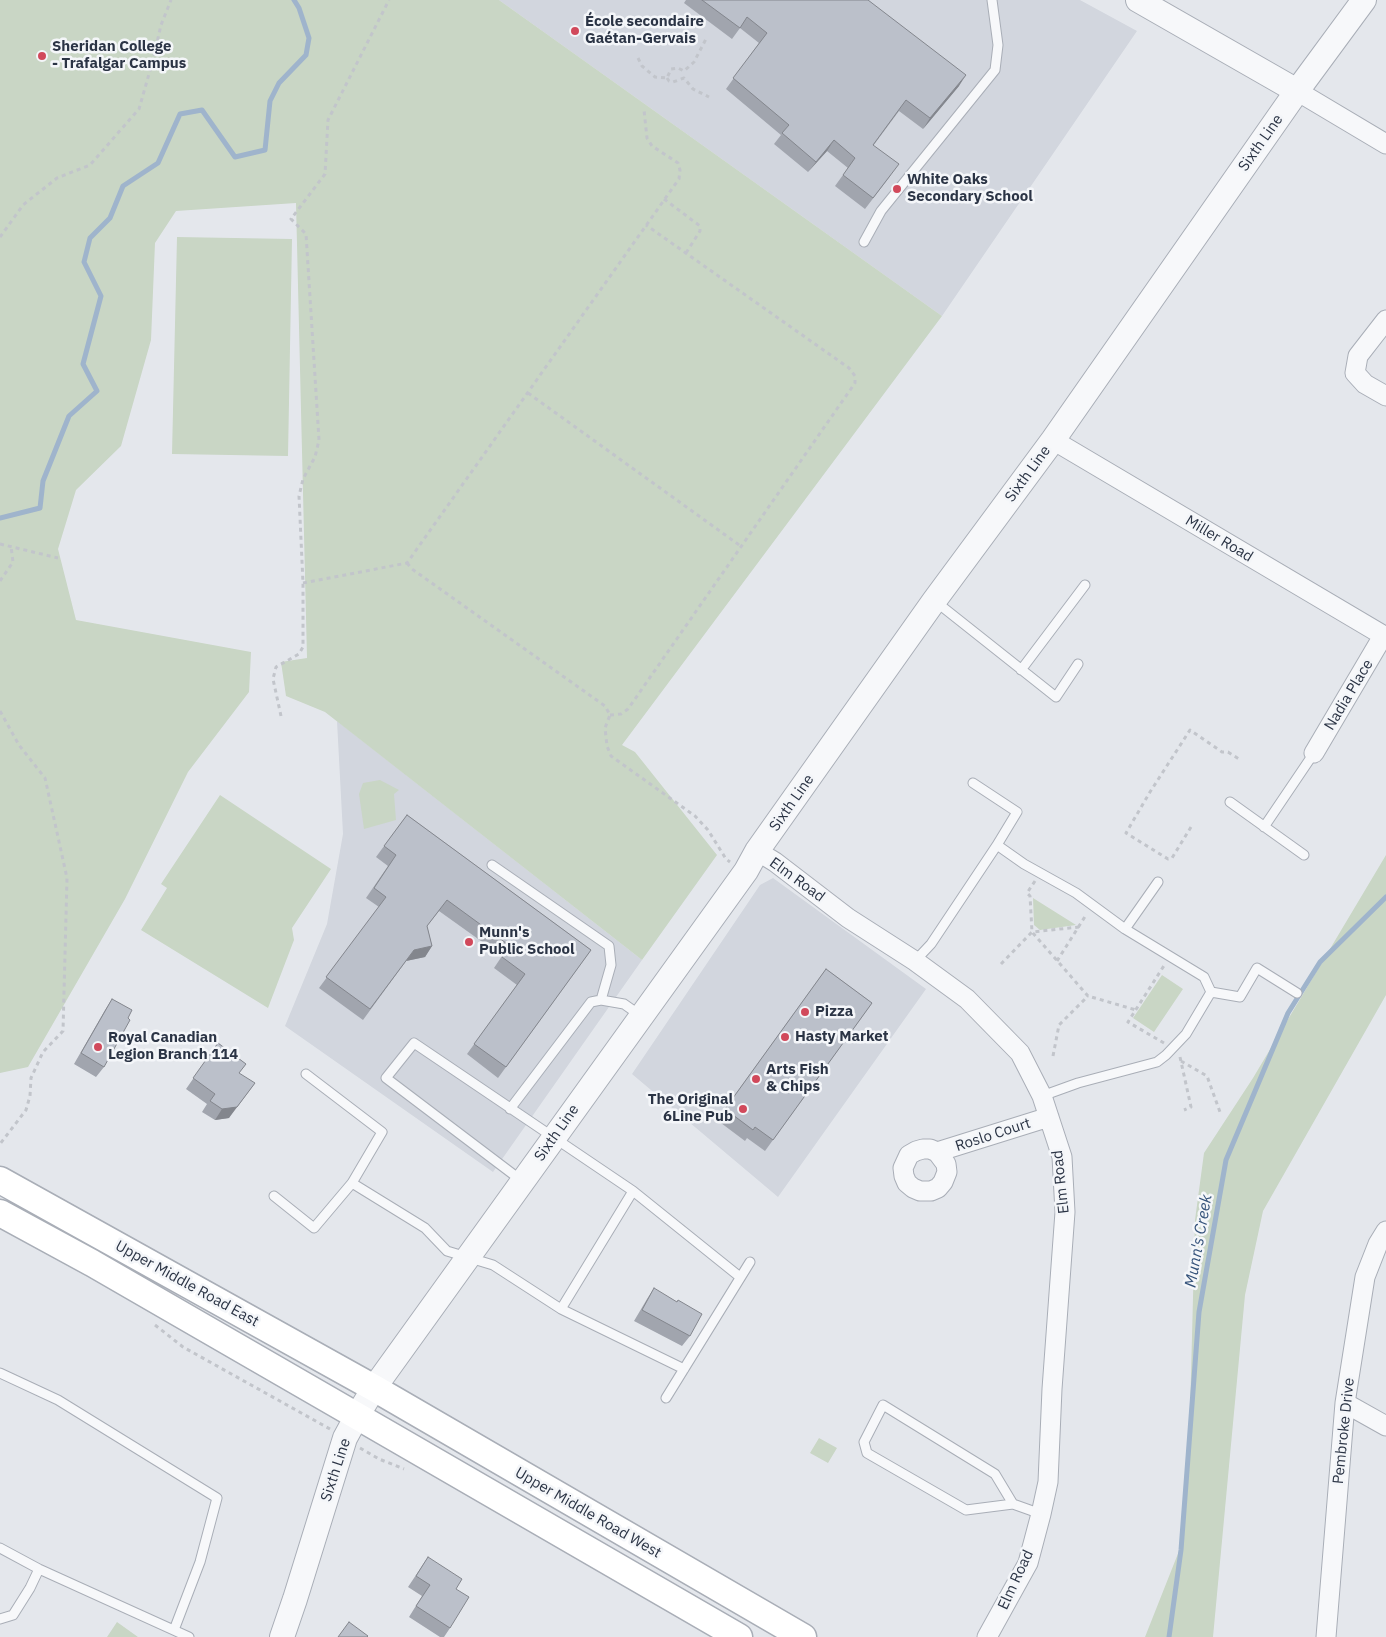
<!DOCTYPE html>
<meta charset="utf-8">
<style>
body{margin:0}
canvas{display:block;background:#e4e7ec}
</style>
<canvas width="1386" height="1637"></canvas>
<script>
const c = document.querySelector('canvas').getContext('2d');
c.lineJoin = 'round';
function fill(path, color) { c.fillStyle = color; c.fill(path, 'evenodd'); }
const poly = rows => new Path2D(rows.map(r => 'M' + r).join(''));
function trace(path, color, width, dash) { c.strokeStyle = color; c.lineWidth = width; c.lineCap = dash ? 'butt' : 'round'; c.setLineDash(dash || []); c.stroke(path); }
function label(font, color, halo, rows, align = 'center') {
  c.font = font + ' "IBM Plex Sans",sans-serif'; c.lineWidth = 5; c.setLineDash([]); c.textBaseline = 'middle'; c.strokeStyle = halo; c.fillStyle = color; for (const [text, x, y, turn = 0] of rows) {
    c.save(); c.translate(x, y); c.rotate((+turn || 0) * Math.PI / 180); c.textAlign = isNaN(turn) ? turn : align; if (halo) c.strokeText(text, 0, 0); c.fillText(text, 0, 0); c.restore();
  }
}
fill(poly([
 [499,0,1080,0,1137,31,942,316],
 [337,721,642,960,493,1172,285,1026,327,924,343,834],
 [773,878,926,989,778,1197,632,1074,760,885]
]), '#d2d6de');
fill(poly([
 [0,0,499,0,942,316,622,745,635,752,717,855,642,960,325,712,286,696,281,662,307,658,296,203,176,211,155,243,151,340,121,446,76,490,58,549,76,620,251,652,249,692,188,772,125,899,28,1067,0,1073],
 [177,237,292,239,288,456,172,454],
 [380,780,399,790,394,794,396,820,364,829,359,794,363,783],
 [220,795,331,869,292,928,294,940,268,1008,141,930,167,888,161,884],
 [1386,855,1386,995,1263,1211,1245,1295,1213,1637,1145,1637,1181,1546,1189,1452,1195,1220,1204,1153,1253,1078],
 [1033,898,1076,925,1040,930,1034,925],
 [1162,975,1183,989,1154,1032,1133,1018],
 [819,1438,837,1448,828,1463,810,1453],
 [117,1622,138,1637,107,1637]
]), '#c9d6c5');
trace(poly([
 [0,518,40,508,43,481,69,416,97,391,83,364,101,296,84,262,90,238,110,218,123,186,158,163,180,114,202,110,235,157,265,150,270,101,279,83,306,55,309,38,299,8,294,0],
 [1169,1637,1181,1550,1199,1312,1226,1160,1288,1013,1320,962,1386,897]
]), '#9fb4cc', 5);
const service = poly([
 [864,242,881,211,995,70,998,45,992,0],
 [935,601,1056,697,1078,664],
 [1021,670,1085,585],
 [973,783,1017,812,997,845],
 [1230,802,1304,855],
 [1264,827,1314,753],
 [492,865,609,946,611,965,601,1000],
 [1125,929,1158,882],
 [915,961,931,944,997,845,1024,864,1076,893,1125,929,1204,977,1211,992,1186,1034,1166,1055,1157,1062,1078,1083,1042,1096],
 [1211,992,1240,997,1257,968,1297,993],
 [510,1109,591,1002,601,1000,624,1004,641,1016],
 [522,1181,386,1078,414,1043,633,1191,740,1277],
 [352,1183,425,1228,447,1251,493,1265,561,1309,684,1369],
 [274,1196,314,1228,352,1183,382,1132,306,1074],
 [561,1309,633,1191],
 [0,1373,58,1400,217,1498,200,1562,174,1630],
 [666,1398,750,1262],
 [1013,1504,995,1474,883,1405,864,1442,867,1453,966,1510,1013,1504,1041,1514],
 [0,1548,39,1569,189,1637],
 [0,1619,13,1615,30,1588,39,1569]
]);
const minor = poly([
 [1297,91,1386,144],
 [1386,320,1358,356,1355,373,1365,384,1386,396],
 [1053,440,1386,637],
 [1314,753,1383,636],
 [757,851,775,862,848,918,915,961,967,999,1020,1053,1042,1096,1062,1157,1065,1212,1052,1389,1048,1482,1041,1514,1028,1563,987,1637],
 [937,1152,946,1164,947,1172,943,1182,938,1188,931,1191,920,1191,913,1188,907,1183,904,1176,903,1168,909,1155,916,1151,923,1149,930,1149,937,1152,1049,1117],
 [1345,1403,1386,1426],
 [1326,1637,1345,1403,1365,1277,1378,1244,1386,1231]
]);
const tertiary = poly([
 [1138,0,1297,91],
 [282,1637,295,1599,345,1438,357,1416,374,1388,746,871,757,851,934,601,1053,440,1297,91,1364,0]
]);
const secondary = poly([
 [0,1180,374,1388,803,1637],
 [0,1213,92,1263,357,1416,739,1637]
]);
trace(service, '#a9aeb7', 11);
trace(minor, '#a9aeb7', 21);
trace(tertiary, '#a9aeb7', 26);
trace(secondary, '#a9aeb7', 29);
trace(poly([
 [638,58,642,66,655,77,667,78,671,69,678,68,684,71,694,62,707,37],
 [667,78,669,81,673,82,684,78,693,89,709,97],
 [664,199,700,226,700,231,686,253],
 [0,237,23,205,57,178,90,165,139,109,153,60,161,25,171,0],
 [528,393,742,547],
 [0,544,58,558],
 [407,563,412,569,605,706,610,715,605,728,607,746,611,756,695,816,708,830,726,859,730,862],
 [0,581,13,562,11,546],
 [303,583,407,563,679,179,680,170,678,163,652,146,647,138,644,110],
 [0,711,19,745,45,778,67,878,63,1031,43,1052,31,1078,30,1096,26,1110,0,1144],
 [610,715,621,714,628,709,855,383,855,376,849,368,646,225],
 [281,716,273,679,276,667,299,654,303,647,303,583,299,496,303,479,315,457,319,440,306,234,291,219,325,174,328,120,389,0],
 [1191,827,1172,858,1168,859,1126,833,1150,792,1190,730,1222,752,1228,752,1239,759],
 [1035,881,1027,893,1030,896,1032,932,1088,996,1136,1010],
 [1057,961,1086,915],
 [1001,964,1032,932,1079,927],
 [1164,1043,1128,1022,1165,964],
 [1053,1056,1059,1025,1088,996],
 [1180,1057,1191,1107,1184,1110],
 [1181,1061,1207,1076,1220,1112],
 [155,1325,183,1347,330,1429],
 [360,1448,379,1459,404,1469]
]), '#c2c5cb', 3, [4, 4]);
trace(service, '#f7f8fa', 9);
trace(minor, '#f7f8fa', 19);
trace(tertiary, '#f7f8fa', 24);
trace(secondary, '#fff', 26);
fill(poly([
 [686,0,868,0,959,86,923,129,899,111,873,146,891,175,865,209,835,186,848,168,827,151,808,172,774,144,781,135,726,89,759,43,740,28,732,39,684,3],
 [407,815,591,950,498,1078,467,1054,517,985,494,968,502,956,439,911,427,926,432,946,425,957,406,961,363,1020,319,988,379,907,366,898,388,866,376,857],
 [826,969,872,1003,765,1151,747,1138,745,1141,717,1120],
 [112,999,128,1018,104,1067,96,1077,74,1064,105,1010],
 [218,1043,246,1064,239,1073,229,1118,215,1120,202,1112,207,1104,186,1089],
 [654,1288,690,1336,682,1346,634,1321,647,1299],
 [428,1557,456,1589,450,1628,444,1637,440,1637,409,1617,422,1596,408,1587]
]), '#a1a5ae');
fill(poly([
 [966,75,959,86,923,129,930,118],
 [834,140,827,151,808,172,816,162],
 [432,946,425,957,406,961,363,1020,414,950],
 [255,1083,229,1118,215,1120,222,1109]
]), '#83868d');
const building = poly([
 [702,0,868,0,966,75,930,118,906,100,873,145,899,164,873,198,843,175,855,158,834,140,816,162,782,133,789,125,733,78,767,33,747,17,740,28,702,0],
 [407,815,591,950,506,1067,474,1044,525,974,502,957,510,946,447,900,427,926,432,946,414,950,370,1009,326,977,386,897,374,888,396,855,384,846,407,815],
 [826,969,872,1003,773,1140,755,1127,753,1130,725,1109,826,969],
 [112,999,132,1010,128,1018,130,1020,104,1067,81,1053,112,999],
 [218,1043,246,1064,239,1073,255,1083,237,1107,222,1109,210,1101,215,1094,193,1078,218,1043],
 [654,1288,677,1302,678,1300,702,1314,690,1336,642,1310,654,1288],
 [428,1557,462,1579,456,1589,469,1597,450,1628,416,1606,430,1585,416,1576,428,1557],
 [349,1622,368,1636,367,1637,338,1637,349,1622]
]);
fill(building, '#bbc0ca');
trace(building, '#83868d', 1);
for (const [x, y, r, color] of [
 [575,31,5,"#d1495b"],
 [42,56,5,"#d1495b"],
 [897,189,5,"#d1495b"],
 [469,942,5,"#d1495b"],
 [805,1012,5,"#d1495b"],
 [785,1037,5,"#d1495b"],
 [98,1047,5,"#d1495b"],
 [756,1079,5,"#d1495b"],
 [743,1109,5,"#d1495b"]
]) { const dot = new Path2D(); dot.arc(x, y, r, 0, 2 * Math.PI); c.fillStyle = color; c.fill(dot); trace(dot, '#f4f6f9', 2); }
label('bold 15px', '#2b3445', '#f4f6f9', [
 ["École secondaire",585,22],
 ["Gaétan-Gervais",585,39],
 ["Sheridan College",52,47],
 ["- Trafalgar Campus",52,64],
 ["White Oaks",907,180],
 ["Secondary School",907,197],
 ["Munn's",479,933],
 ["Public School",479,950],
 ["Pizza",815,1012],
 ["Hasty Market",795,1037],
 ["Royal Canadian",108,1038],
 ["Legion Branch 114",108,1055],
 ["Arts Fish",766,1070],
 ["& Chips",766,1087],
 ["The Original",733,1100,"right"],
 ["6Line Pub",733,1117,"right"]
], 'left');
label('15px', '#2b3445', '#f4f6f9', [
 ["Sixth Line",1261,143,-55],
 ["Sixth Line",1028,474,-54],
 ["Miller Road",1219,539,31],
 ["Nadia Place",1349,695,-59],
 ["Sixth Line",792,803,-55],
 ["Elm Road",797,880,36],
 ["Sixth Line",557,1133,-55],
 ["Roslo Court",993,1135,-18],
 ["Elm Road",1061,1182,-96],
 ["Upper Middle Road East",187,1284,29],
 ["Pembroke Drive",1344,1431,-84],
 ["Sixth Line",336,1470,-72],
 ["Upper Middle Road West",588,1513,30],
 ["Elm Road",1016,1580,-65]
]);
label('italic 16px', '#34527a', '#f4f6f9', [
 ["Munn's Creek",1199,1241,-80]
]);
</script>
